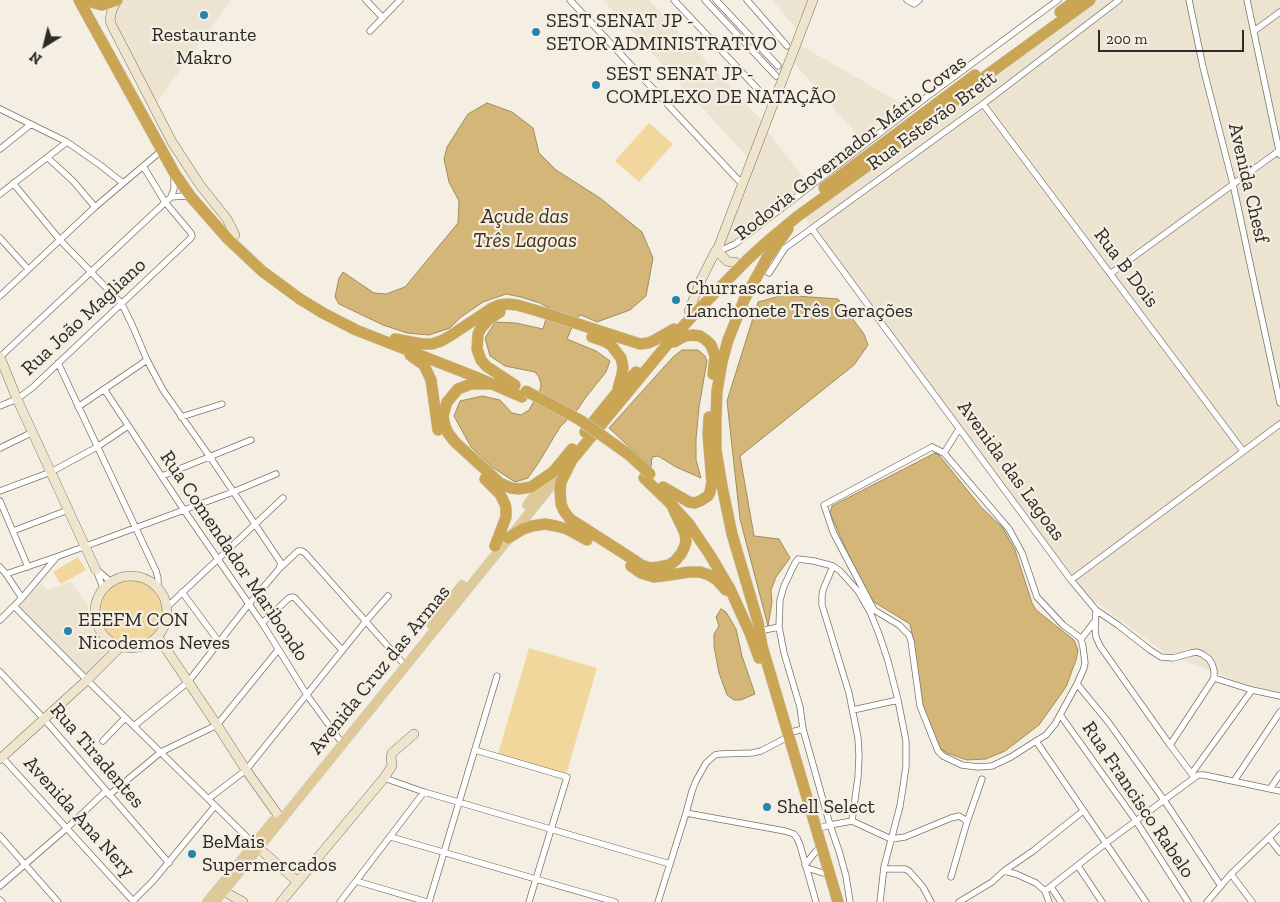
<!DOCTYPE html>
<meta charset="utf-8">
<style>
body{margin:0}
#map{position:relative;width:1280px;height:902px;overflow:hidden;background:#f5efe3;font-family:"Zilla Slab",serif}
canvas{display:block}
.north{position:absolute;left:20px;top:20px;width:50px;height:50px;-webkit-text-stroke:4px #f5efe3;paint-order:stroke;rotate:216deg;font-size:14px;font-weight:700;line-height:20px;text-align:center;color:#2c2a26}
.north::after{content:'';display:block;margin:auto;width:18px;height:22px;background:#2c2a26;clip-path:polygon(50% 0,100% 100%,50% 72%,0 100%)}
.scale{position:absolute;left:1098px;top:30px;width:146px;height:22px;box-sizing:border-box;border:2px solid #2c2a26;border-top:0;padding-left:6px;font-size:15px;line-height:18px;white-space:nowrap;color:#2c2a26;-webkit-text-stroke:4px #f5efe3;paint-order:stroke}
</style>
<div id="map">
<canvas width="1280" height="902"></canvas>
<div class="north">N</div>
<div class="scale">200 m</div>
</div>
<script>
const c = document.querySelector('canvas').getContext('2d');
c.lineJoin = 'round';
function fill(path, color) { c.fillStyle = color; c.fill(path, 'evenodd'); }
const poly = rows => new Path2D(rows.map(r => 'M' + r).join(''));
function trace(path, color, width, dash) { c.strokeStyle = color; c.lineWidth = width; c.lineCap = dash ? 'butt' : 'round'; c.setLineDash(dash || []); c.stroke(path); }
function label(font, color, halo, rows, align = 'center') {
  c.font = font + ' "Zilla Slab",serif'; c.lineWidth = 4.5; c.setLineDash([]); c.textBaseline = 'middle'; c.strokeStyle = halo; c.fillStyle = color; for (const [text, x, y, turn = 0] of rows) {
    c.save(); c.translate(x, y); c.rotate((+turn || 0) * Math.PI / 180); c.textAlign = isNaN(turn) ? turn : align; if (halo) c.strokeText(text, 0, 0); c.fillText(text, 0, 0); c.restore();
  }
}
fill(poly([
 [123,0,231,0,155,105,114,25,113,11],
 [603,0,649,0,763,122,750,160],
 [772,0,807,0,806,2,810,5,805,16,800,16,796,28],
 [1083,0,1280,0,1280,697,1168,655,1093,600,1069,580,812,229,802,211],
 [800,45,899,102,902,106,860,138,794,63],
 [767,131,807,182,726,246,723,246],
 [71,582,88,606,89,624,97,639,110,650,111,653,88,674,86,674,20,609,20,607,40,583,48,590]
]), '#ece3d1');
fill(poly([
 [649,123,673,144,639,182,615,161],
 [78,557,86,570,61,584,53,572],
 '98 612a33 33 0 1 1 66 0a33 33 0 1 1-66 0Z',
 [529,648,597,668,566,775,498,754]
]), '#f2d79d');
const water = poly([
 [487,103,512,112,533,128,539,153,556,170,600,198,642,232,653,258,646,296,630,310,597,322,581,315,576,318,567,339,596,351,610,361,606,372,586,397,578,409,560,427,539,462,528,478,515,482,492,467,471,447,454,416,460,401,482,396,500,400,512,413,521,415,529,410,540,390,541,384,539,377,535,372,505,366,490,356,485,338,495,322,516,323,543,329,549,308,540,303,521,297,506,294,483,302,461,317,450,328,429,335,407,333,383,325,339,304,335,297,339,278,343,272,374,293,386,294,405,287,458,223,459,201,449,182,444,159,447,147,468,114,487,103],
 [784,295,838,299,864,334,868,345,854,365,740,456,754,536,779,539,790,558,776,577,771,590,772,602,768,626,740,519,727,401,758,302,784,295],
 [682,350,698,350,705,356,707,361,699,407,696,439,696,460,701,478,676,467,658,456,652,457,651,467,609,428,673,357,682,350],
 [935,453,939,455,981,507,1003,528,1015,550,1032,603,1036,610,1074,640,1078,650,1076,660,1066,687,1039,725,1005,751,986,759,967,760,947,753,936,746,922,711,914,643,910,624,874,602,862,585,830,513,832,506,935,453],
 [721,609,726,612,736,629,742,656,755,694,741,700,734,700,727,695,719,673,714,646,714,634,719,626,716,617,721,609]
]);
fill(water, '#d3b678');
trace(water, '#a18c5f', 1);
const street = poly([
 [366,0,383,18],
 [570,0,743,185],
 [674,0,767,99],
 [705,0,776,76],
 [716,0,778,66],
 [747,0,787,46],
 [907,0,914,4,919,0],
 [1189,0,1203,67,1233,184,1280,403],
 [1247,0,1280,155],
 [370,31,400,0],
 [1254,31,1280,12],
 [983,104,1243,451],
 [0,109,67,142,100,165,123,183],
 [0,149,30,125],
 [48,158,73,181,95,207],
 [13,183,60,240,122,304,133,327,147,360,163,390,210,457,281,563,279,569,248,605,188,682,134,726],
 [0,194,67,142],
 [171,197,174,189,174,177],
 [812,229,1071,580,1096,610,1118,625,1150,650,1161,657,1173,658,1191,653,1197,652,1202,654,1209,659,1212,664,1214,670,1214,678],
 [0,238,28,269],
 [718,248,724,249,735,244,928,96,1058,0],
 [769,273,785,248,983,104,1119,0],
 [1110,274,1280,150],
 [0,296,95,207,161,151],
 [0,357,171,197,184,196,189,197],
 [58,363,156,571,158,578,158,589],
 [104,389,184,510,262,623,307,695,339,739],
 [0,406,17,399,32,388,190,239,192,236,191,233,165,202,143,166],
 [78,407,147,360],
 [181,417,222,404],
 [932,447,944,453,1009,529,1022,553,1037,597,1063,625,1078,636,1081,639,1083,647,1085,663,1084,668,1077,684,1055,724,1046,735,1036,741,1011,757,992,766,978,767,962,765,943,756,938,751,920,706,911,641,909,635,899,625,874,610,833,532,824,505,932,447],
 [0,448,33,432],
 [944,453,959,429],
 [162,476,251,440],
 [0,491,51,472,97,447,128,426],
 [0,501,28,567],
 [13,531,68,510],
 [833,566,823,590,822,596,822,605,849,693,858,738,859,756,858,777,852,821],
 [0,567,6,574,22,598],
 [281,567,298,551,302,551,305,553,401,661],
 [96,570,103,588],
 [97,570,111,582],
 [6,574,56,557,184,510,233,492,276,474],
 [1071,580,1280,424],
 [182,592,219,642],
 [14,606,87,680,254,844],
 [167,607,283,498],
 [1096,610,1095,629,1096,637,1100,646,1170,745,1194,777],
 [0,620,22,598,55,559],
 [262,623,289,598,293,597,295,598,342,650],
 [759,631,779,627],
 [1081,639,1095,621],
 [0,672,44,719,169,863],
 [1214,678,1252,690,1280,696],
 [1077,684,1109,723,1164,800,1221,886],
 [853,710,898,700],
 [1061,716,1136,821,1188,902],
 [788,733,803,729],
 [103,741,125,718],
 [1036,741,1146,902],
 [1170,745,1214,678],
 [475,750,567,777,529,902],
 [1,756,134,902],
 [1192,773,1252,690],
 [384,778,424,792,670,864],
 [1234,781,1280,712],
 [1270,789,1280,774],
 [109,795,161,752,217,725,278,650],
 [208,799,246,770,366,621,388,596],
 [686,813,785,831,794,834,797,838,800,845,816,902],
 [967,822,982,779],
 [816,829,830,825,852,821,891,839],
 [0,836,58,902],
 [391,837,615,902],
 [1269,838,1280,852],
 [891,839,905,837,951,818,959,816,964,819,967,822,951,877],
 [805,865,816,851],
 [1078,866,1102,902],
 [807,868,823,873],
 [884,869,905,869,909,871,923,887,931,902],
 [1004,871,1033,851,1083,811],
 [1231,874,1252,902],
 [356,881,427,902],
 [0,886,67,828,106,791],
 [1051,887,1061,902],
 [1045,891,1106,843,1198,775,1204,775,1280,791],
 [0,900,2,902],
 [133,901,153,881,215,806],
 [340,902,424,792],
 [429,902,497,676],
 [658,902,686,813,692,791,696,781,706,763,715,755,720,754,752,753,761,751,784,739],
 [850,902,846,876,839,851,830,825,803,729,800,707,784,653,779,627,780,600,784,586,795,563,798,559,814,561,833,566,840,571,858,591,870,612,879,634,888,661,898,700,906,741,906,767,900,806,884,867,880,902],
 [959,902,992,882,1004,871,1016,874,1036,883,1045,891,1049,902],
 [1207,902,1231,874,1280,827]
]);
const secondary = poly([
 [117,0,112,10,110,19,111,24,172,142,200,185,227,219,235,235],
 [718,248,720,254,727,261,730,262,735,262],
 [689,311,700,282,715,252,718,248,813,0],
 [0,357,17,399,96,570],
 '95 612a36 36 0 1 1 72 0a36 36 0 1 1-72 0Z',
 [158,637,217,725,246,770,278,815],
 [0,759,87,680,120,647],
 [254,844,298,882],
 [219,888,232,896,243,902],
 [281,902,384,778,392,766,391,757,392,753,414,734]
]);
const primary = poly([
 [527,505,548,478],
 [431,624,462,585],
 [207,902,273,821],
 [215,902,564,470]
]);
const highway = poly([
 [79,0,175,174,191,197,228,239,262,271,300,299,323,313,356,330,476,377,522,397],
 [88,0,94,3,102,5,117,0],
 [1060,12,1076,0],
 [824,188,975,75],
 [788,229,767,258,744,300,728,340,722,362,717,391,716,419,716,450,722,486,732,534,758,622,762,646,838,902],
 [500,312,489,319,481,328,478,334,477,349,481,360,486,366,515,385],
 [592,337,604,341,611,345,621,358,623,367,622,374,618,389],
 [395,339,422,344,432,344,441,341,450,336,492,308,499,305,508,304,517,305,538,311,640,344,648,343,655,340,674,329],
 [674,342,685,336,693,335,700,336,706,340,711,345,715,356,713,374],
 [410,355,424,365,431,380,438,430],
 [495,384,471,384,458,389,447,402,443,416,445,426,448,433,455,442,500,483,511,488,519,489,531,487,553,472,572,449],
 [585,432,615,395,636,372],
 [644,478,671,504,689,524,710,555,730,589,750,633,759,658],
 [485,479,500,494,505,504,506,509,506,517,495,546],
 [663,487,689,502,695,503,700,501,708,496,710,492,712,482,708,435,709,417],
 [671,504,682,527,685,534,686,542,684,548,681,554,675,561,669,565,659,567,650,568,641,565,634,560,570,519,564,511,561,504,560,490,561,482,572,460,675,335,702,306,747,260,769,240,798,216,920,128,987,75,1090,0],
 [508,538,523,529,532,526,545,524,556,526,567,529,587,540],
 [631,566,641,573,654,577,663,576,689,572,700,572,709,575,717,580,726,590]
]);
trace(street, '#797469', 7);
trace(secondary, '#797469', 10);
trace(primary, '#d1d0cf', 10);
trace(highway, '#d1d0cf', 12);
trace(street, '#fff', 5.5);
trace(secondary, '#efe4cc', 9);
trace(primary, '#dfc998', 9);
trace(highway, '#c9a554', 11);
const highwayBridge = poly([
 [526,391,580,420,628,454,650,474]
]);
trace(highwayBridge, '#d1d0cf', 12, []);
trace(highwayBridge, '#c9a554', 11);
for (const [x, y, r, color] of [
 [204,15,5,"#2983b1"],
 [536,32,5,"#2983b1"],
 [596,85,5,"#2983b1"],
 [676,300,5,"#2983b1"],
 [68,631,5,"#2983b1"],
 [767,807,5,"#2983b1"],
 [192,854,5,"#2983b1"]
]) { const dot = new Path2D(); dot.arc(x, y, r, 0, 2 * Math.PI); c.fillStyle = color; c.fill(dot); trace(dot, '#f5efe3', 2); }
label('20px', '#2c2a26', '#f5efe3', [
 ["SEST SENAT JP -",546,21],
 ["SETOR ADMINISTRATIVO",546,44],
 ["Restaurante",204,35,"center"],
 ["Makro",204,58,"center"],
 ["SEST SENAT JP -",606,74],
 ["COMPLEXO DE NATAÇÃO",606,97],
 ["Churrascaria e",686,288],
 ["Lanchonete Três Gerações",686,311],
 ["EEEFM CON",78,620],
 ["Nicodemos Neves",78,643],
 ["Shell Select",777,807],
 ["BeMais",202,842],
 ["Supermercados",202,865]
], 'left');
label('20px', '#2c2a26', '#f5efe3', [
 ["Rua Estevão Brett",932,121,-36],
 ["Rodovia Governador Mário Covas",851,148,-38],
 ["Avenida Chesf",1248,183,77],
 ["Rua B Dois",1126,268,53],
 ["Rua João Magliano",84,317,-43],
 ["Avenida das Lagoas",1011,471,54],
 ["Rua Comendador Maribondo",234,556,56],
 ["Avenida Cruz das Armas",380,670,-51],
 ["Rua Tiradentes",97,756,49],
 ["Rua Francisco Rabelo",1138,800,56],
 ["Avenida Ana Nery",79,817,48]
]);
label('italic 21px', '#403317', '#f5efe3', [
 ["Açude das",525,217],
 ["Três Lagoas",525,241]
]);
</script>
